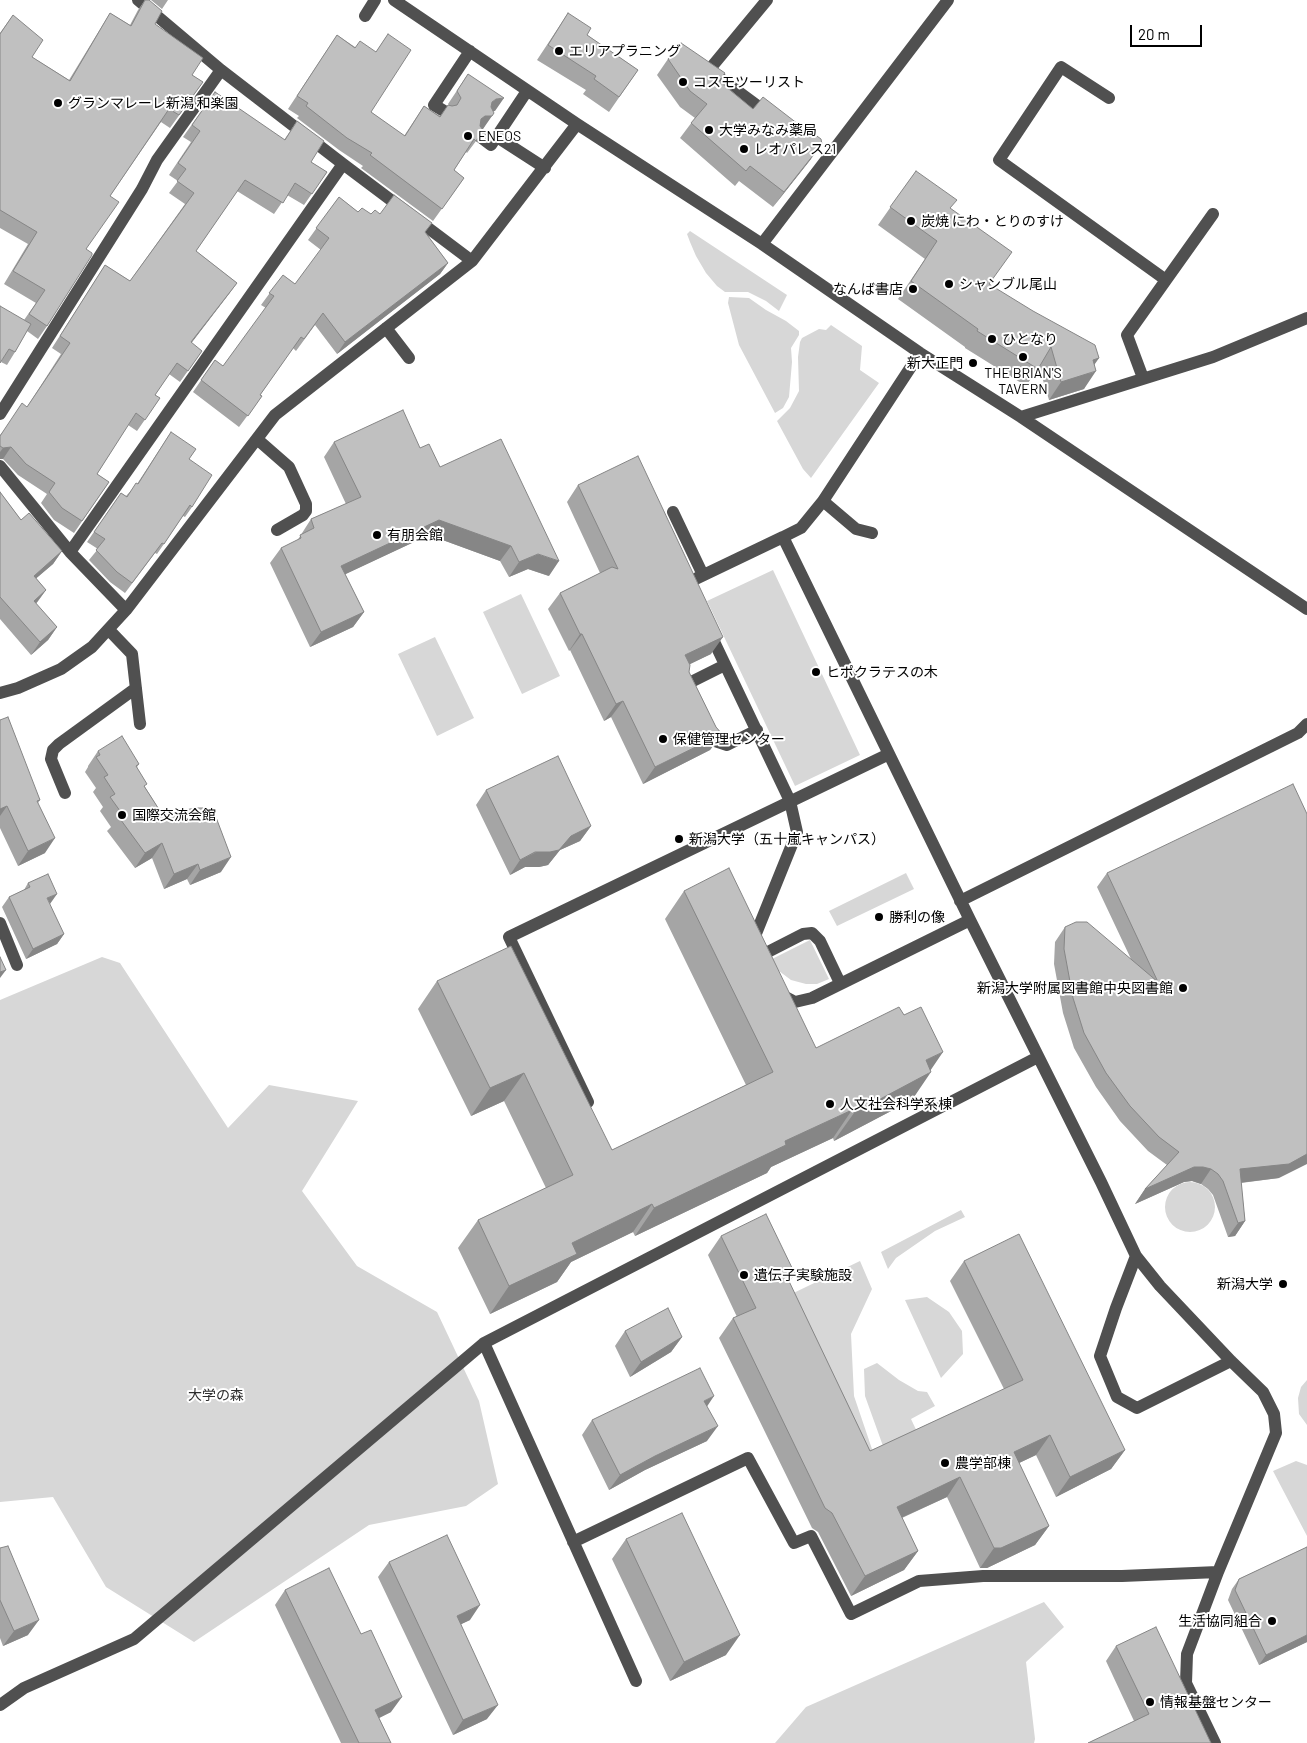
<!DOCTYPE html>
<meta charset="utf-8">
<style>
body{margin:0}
#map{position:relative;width:1307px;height:1743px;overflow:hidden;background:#fff;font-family:Barlow,sans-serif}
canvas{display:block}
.scale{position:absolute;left:1130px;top:25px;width:72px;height:22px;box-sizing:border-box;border:2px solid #000;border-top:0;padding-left:6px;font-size:15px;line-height:18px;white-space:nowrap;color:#000;-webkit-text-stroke:4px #fff;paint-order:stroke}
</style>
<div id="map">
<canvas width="1307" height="1743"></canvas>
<div class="scale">20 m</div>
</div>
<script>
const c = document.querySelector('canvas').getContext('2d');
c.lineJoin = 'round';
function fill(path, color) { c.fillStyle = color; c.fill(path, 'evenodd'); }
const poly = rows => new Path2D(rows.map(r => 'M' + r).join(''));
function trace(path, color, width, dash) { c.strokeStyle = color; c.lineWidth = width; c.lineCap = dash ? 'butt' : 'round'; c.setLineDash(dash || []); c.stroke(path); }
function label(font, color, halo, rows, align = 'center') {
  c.font = font + ' Barlow,"Noto Sans JP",sans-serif'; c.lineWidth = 4; c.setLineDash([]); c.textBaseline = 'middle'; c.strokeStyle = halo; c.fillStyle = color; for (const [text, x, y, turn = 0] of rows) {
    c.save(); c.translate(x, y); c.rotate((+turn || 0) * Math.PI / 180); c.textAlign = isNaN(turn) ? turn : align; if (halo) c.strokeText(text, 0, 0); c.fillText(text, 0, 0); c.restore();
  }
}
fill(poly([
 [690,231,787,295,779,311,766,301,748,292,725,292,717,286,706,273,696,256,690,242,687,234],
 [729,297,749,298,766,310,786,321,799,331,799,335,791,348,792,362,789,397,783,408,775,413,739,345,728,303],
 [831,325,862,346,860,370,879,383,811,478,803,469,777,421,790,408,799,391,798,357,800,342,802,338,819,329,826,330],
 [773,570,860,755,795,786,707,601],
 [521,594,560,676,522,694,483,612],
 [435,637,474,718,437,736,398,654],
 [906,873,914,889,837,926,829,911],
 [810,940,829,979,817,984,806,984,791,980,779,971,772,959],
 [102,957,120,963,228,1128,269,1085,358,1101,302,1191,357,1266,437,1312,479,1401,498,1484,466,1506,369,1525,194,1642,106,1587,53,1497,0,1502,0,1000],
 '1165 1207a25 25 0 1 1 50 0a25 25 0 1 1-50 0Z',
 [961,1210,965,1217,935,1231,896,1258,888,1269,881,1252],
 [860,1261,872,1289,851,1334,854,1396,873,1452,883,1446,865,1396,864,1369,877,1363,899,1380,918,1391,927,1392,935,1406,911,1419,920,1438,860,1467,781,1299],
 [927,1297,949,1312,962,1331,963,1354,941,1378,905,1300],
 [1307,1380,1307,1425,1299,1414,1298,1398,1301,1387],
 [1296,1461,1307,1465,1307,1536,1273,1471],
 [1044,1602,1064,1627,1026,1662,1035,1739,1034,1743,775,1743,806,1707]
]), '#d7d7d7');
trace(poly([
 [138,0,221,70,343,164,472,261],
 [394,0,577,124,762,244,920,353,1021,417,1307,609],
 [767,0,709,70,770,115],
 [365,16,375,0],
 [1109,98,1061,67,999,160,1166,280,1127,335,1143,378],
 [444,111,434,105,470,51],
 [479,136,491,145,527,91],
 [497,137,545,168],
 [762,244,948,0],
 [1166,280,1213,214],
 [386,328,409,358],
 [920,353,823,501,801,528,783,537,970,920,1101,1182,1136,1256,1160,1286,1231,1361,1263,1392,1274,1414,1276,1433,1218,1572,1187,1654,1186,1683,1215,1743],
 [0,414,142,189,157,160,221,70],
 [1021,417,1213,357,1307,318],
 [257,439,289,467,306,504,306,511,303,515,277,530],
 [0,466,70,552,126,610],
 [823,501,856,529,872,533],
 [673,512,703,575],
 [70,552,343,164],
 [689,588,687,583,783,537],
 [109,630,132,654,140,724],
 [709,631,790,801,797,832,753,941,754,944],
 [689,692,685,685,725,665],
 [0,693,18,688,61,669,92,647,126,610,275,415,472,261,577,124],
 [707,730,712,740,727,745,757,730],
 [65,793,51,759,53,750,59,744,136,688],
 [960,901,1298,733,1307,724],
 [0,923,17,965],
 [760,956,803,934,812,933,820,941,840,983],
 [778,993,795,1002,812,998,970,920],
 [588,1102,509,937,889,754],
 [1136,1256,1116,1308,1100,1356,1117,1397,1137,1408,1231,1361],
 [484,1343,636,1681],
 [573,1542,748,1458,794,1543,811,1536,851,1614,919,1581,983,1576,1122,1576,1218,1572],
 [0,1705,24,1688,134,1639,484,1343,1038,1057]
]), '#505050', 12);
fill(poly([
 [145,0,155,24,192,75,203,82,170,128,161,122,110,196,86,249,47,326,38,339,27,331,15,352,7,365,1,362,24,320,36,303,4,284,28,244,0,228,0,33,13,15,32,57,69,80,102,26,110,13,130,25,138,10],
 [151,0,168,0,162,9],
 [568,13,587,35,638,70,609,112,583,94,586,90,537,60],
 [388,34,371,112,404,136,424,106,440,116,449,105,448,104,468,74,495,111,493,111,476,141,467,153,466,152,454,170,464,178,433,221,361,168,363,166,339,150,297,118,299,116,288,109,337,35,355,47,376,52],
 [668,59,720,81,811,159,773,207,739,181,735,186,680,138,695,118,680,107,657,75],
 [215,92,284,140,297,121,311,162,327,172,304,205,287,195,274,214,237,191,196,251,237,283,191,343,202,351,180,382,169,374,155,395,160,398,137,431,128,425,97,474,109,482,74,533,54,520,41,503,47,494,18,475,3,459,0,459,0,435,27,407,61,354,52,348,105,265,130,281,185,204,169,193,178,181,169,175,191,142,183,137],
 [916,171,950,208,989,284,1099,358,1094,364,1084,389,1049,400,1039,367,1026,386,965,348,965,347,898,299,925,259,878,225],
 [339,197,358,212,371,214,380,214,425,232,448,263,440,274,337,354,315,325,296,351,293,348,260,395,262,396,239,427,193,392,215,360,223,366,266,308,261,305,283,275,295,284,321,250,308,240],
 [171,432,189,459,192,507,185,517,183,516,157,554,155,553,125,593,110,582,89,560,98,549,87,542,121,493,126,496,137,484],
 [334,442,420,448,549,576,528,569,509,577,500,561,429,535,345,574,364,612,353,627,310,647,270,563,281,548,297,541,311,519,346,504,324,457],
 [578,485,711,654,689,664,689,672,716,727,722,734,710,750,643,784,611,717,604,721,570,650,569,651,548,609,560,593,600,573,567,502],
 [0,492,21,520,62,551,53,564,36,578,46,590,36,604,57,627,48,640,31,655,0,619],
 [0,720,40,800,38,803,45,853,18,866,0,828],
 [98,751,139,764,137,767,145,787,162,814,221,872,190,885,187,879,164,889,152,858,135,868,107,831,111,827,100,811,103,807,93,792,96,788,85,772,88,767,88,766],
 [486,790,591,826,580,841,560,850,548,865,539,867,525,867,510,875,476,805],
 [1107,873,1279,1178,1241,1183,1245,1221,1235,1236,1228,1237,1213,1195,1208,1189,1201,1184,1192,1181,1184,1182,1135,1204,1145,1189,1167,1165,1148,1151,1120,1121,1096,1087,1074,1048,1063,1013,1054,964,1055,942,1065,927,1131,959,1097,887],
 [28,883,64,934,57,944,26,959,2,907,9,897,24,890],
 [684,891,816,1048,930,1070,912,1100,834,1141,833,1138,771,1167,767,1173,635,1236,633,1232,571,1262,557,1282,490,1314,458,1248,478,1220,546,1188,504,1101,471,1116,418,1009,437,981,612,1150,746,1085,665,919],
 [721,1236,795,1274,789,1282,870,1451,1004,1389,950,1281,964,1261,1125,1450,1111,1469,1056,1497,1036,1455,1019,1463,1049,1526,1035,1545,987,1568,980,1568,947,1497,902,1518,918,1551,904,1570,851,1596,818,1532,812,1528,719,1338,733,1318,737,1317,708,1255],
 [625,1331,682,1337,671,1352,630,1377,615,1346],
 [707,1406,707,1441,645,1470,609,1490,582,1435,592,1420],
 [626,1539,726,1655,670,1681,612,1559],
 [1307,1547,1307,1642,1259,1665,1228,1600,1232,1589,1239,1579],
 [0,1548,28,1635,3,1646,0,1638],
 [389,1562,470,1620,461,1624,487,1719,453,1735,378,1577],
 [285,1590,361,1634,391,1712,379,1718,391,1743,341,1743,275,1605],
 [1116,1646,1211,1743,1134,1721,1106,1661]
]), '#a5a5a5');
fill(poly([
 [504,98,495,111,487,112,492,102,496,99],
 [485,116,492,116,483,129,476,128,481,119],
 [822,144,811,159,773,207,784,192],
 [448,263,440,274,337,354,345,342],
 [237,283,229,294,183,354,191,342],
 [1099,358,1088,374,1096,371,1084,389,1049,400,1061,382,1093,360],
 [11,447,3,459,0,459,0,452,3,448],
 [439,520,511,546,500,561,429,535,331,581,341,566],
 [62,551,53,564,25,588,34,576],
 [538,554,559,561,549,576,528,569,509,577,519,562],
 [46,590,37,602,25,614,34,601],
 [364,612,353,627,310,647,321,632],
 [57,627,48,640,31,655,40,642],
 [580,634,582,634,570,650,569,651],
 [723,637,711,654,674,672,685,655],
 [623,701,611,717,604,721,616,704],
 [722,734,710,750,643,784,655,767],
 [7,806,0,816,0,809],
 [591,826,580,841,560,850,548,865,539,867,525,867,510,875,520,860],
 [55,838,45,853,18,866,28,851],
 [162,843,152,858,135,868,145,853],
 [231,857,221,872,190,885,200,870],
 [198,864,187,879,164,889,174,874],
 [57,894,50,904,47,898],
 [64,934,57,944,26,959,33,949],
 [6,970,0,978,0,972],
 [943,1052,928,1074,931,1072,912,1100,834,1141,854,1113,926,1060],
 [524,1073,504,1101,471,1116,490,1088],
 [852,1110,833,1138,771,1167,767,1173,635,1236,654,1208,785,1141],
 [1307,1154,1307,1164,1279,1178,1230,1184,1240,1169],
 [1194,1167,1203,1167,1211,1169,1201,1184,1192,1181,1184,1182,1135,1204,1145,1189],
 [652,1204,633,1232,571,1262,557,1282,490,1314,509,1286,572,1243],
 [1245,1221,1235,1236,1228,1237,1238,1223],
 [795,1274,781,1294,787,1277],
 [682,1337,671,1352,630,1377,641,1362],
 [714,1396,704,1411,704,1401],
 [718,1426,707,1441,645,1470,609,1490,620,1475,655,1456],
 [1050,1435,1036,1455,1000,1472,1014,1452],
 [1125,1450,1111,1469,1056,1497,1070,1477],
 [960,1477,947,1497,883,1526,897,1507],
 [1049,1526,1035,1545,987,1568,980,1568,994,1548],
 [918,1551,904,1570,851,1596,865,1576],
 [480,1605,470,1620,447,1631,457,1616],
 [39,1620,28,1635,3,1646,14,1631],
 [740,1635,726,1655,670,1681,684,1662],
 [1307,1635,1307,1642,1259,1665,1266,1655],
 [402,1697,391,1712,365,1725,375,1710],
 [498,1705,487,1719,453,1735,463,1720]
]), '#868686');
const building = poly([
 [145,0,149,0,162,11,155,24,203,58,192,75,203,82,179,115,169,109,110,196,119,202,86,249,92,253,92,255,47,326,29,314,45,290,13,271,37,232,0,210,0,34,13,15,43,40,32,57,70,81,110,13,131,26,145,0],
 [568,13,591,28,587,35,638,70,619,97,594,79,596,76,548,45,568,13],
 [388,34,411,50,371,112,405,136,424,106,440,117,448,105,452,106,457,105,461,98,457,91,468,74,504,98,496,99,492,102,491,107,494,113,492,116,485,116,481,119,480,126,483,130,476,141,474,139,454,170,464,178,442,209,370,155,372,153,347,138,306,106,308,103,297,96,337,35,355,48,360,41,376,52,388,34],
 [681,43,725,73,719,81,753,109,763,97,798,124,799,123,821,139,822,144,784,192,750,166,746,171,691,123,707,104,690,91,668,59,681,43],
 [215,92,285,140,297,121,324,141,311,162,327,172,312,194,295,183,283,203,245,180,196,251,237,283,191,342,202,351,188,371,177,363,155,395,160,398,145,420,136,413,97,474,109,482,82,521,62,508,49,492,55,483,26,464,11,447,3,448,0,446,0,436,22,403,27,407,70,343,60,336,105,265,130,281,194,193,177,181,186,169,178,163,200,131,192,125,215,92],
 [916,171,957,200,950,208,1012,252,989,284,1033,311,1095,345,1099,358,1093,360,1096,371,1061,382,1051,347,1038,369,977,331,978,329,911,281,937,241,890,207,916,171],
 [394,195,432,223,425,232,448,263,345,342,323,313,304,339,301,337,260,395,262,396,248,416,201,380,215,360,223,366,274,296,269,293,283,275,295,284,329,238,316,228,339,197,358,212,362,208,371,214,375,210,380,214,394,195],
 [0,306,31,324,15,352,9,349,0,363,0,306],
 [403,410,420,448,429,444,440,467,501,439,559,561,538,554,519,562,511,546,439,520,341,566,364,612,321,632,281,548,301,538,300,535,314,528,311,519,361,497,334,442,403,410],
 [171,432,196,449,189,459,212,475,192,507,190,505,164,544,162,543,132,583,117,572,96,550,105,539,94,532,121,493,127,497,136,483,138,484,171,432],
 [638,456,723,637,685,655,690,665,689,672,716,727,722,734,655,767,623,701,616,704,582,634,580,634,560,593,612,567,618,569,578,485,638,456],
 [0,492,21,520,29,513,62,551,34,576,46,590,34,601,57,627,40,642,0,597,0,492],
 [8,717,40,800,37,801,55,838,28,851,7,806,0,809,0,720,8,717],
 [122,736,139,764,136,766,147,784,144,786,162,814,196,808,203,808,214,812,231,857,200,870,198,864,174,874,162,843,145,853,118,816,123,815,110,797,115,794,104,777,108,775,96,757,100,755,98,751,122,736],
 [558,756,591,826,571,836,559,850,550,852,535,852,520,860,486,790,558,756],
 [1293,784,1307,814,1307,1154,1289,1164,1240,1169,1245,1221,1238,1223,1223,1181,1218,1174,1211,1169,1203,1167,1194,1167,1145,1189,1179,1152,1159,1137,1130,1106,1106,1073,1084,1033,1073,998,1064,949,1065,927,1076,922,1087,922,1158,982,1107,873,1293,784],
 [729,868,816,1048,899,1007,904,1015,921,1007,943,1052,926,1060,931,1072,854,1113,852,1110,785,1141,786,1145,654,1208,652,1204,572,1243,577,1254,509,1286,478,1220,573,1175,524,1073,490,1088,437,981,511,946,612,1150,773,1072,684,891,729,868],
 [48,874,57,894,47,898,64,934,33,949,9,897,30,887,28,883,48,874],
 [0,957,6,970,0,972,0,957],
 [766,1214,795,1274,787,1277,870,1451,1023,1380,964,1261,1019,1234,1125,1450,1070,1477,1050,1435,1014,1452,1049,1526,1001,1548,994,1548,960,1477,897,1507,918,1551,865,1576,832,1513,825,1508,733,1318,756,1308,721,1236,766,1214],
 [668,1308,682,1337,641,1362,625,1331,668,1308],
 [700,1368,714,1396,704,1401,718,1426,655,1456,620,1475,592,1420,700,1368],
 [682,1513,740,1635,684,1662,626,1539,682,1513],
 [447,1535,480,1605,457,1616,498,1705,463,1720,389,1562,447,1535],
 [8,1546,39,1620,14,1631,0,1600,0,1548,8,1546],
 [1307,1547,1307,1635,1266,1655,1235,1590,1239,1579,1307,1547],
 [329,1568,361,1634,371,1630,402,1697,375,1710,391,1743,359,1743,285,1590,329,1568],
 [1156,1627,1211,1743,1088,1743,1149,1714,1116,1646,1156,1627]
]);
fill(building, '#c0c0c0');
trace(building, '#868686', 1);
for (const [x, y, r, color] of [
 [559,51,5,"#000"],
 [683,82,5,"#000"],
 [58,103,5,"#000"],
 [709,130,5,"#000"],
 [468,136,5,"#000"],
 [744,149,5,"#000"],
 [911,221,5,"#000"],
 [949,284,5,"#000"],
 [913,289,5,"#000"],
 [992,339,5,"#000"],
 [1023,357,5,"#000"],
 [973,363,5,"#000"],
 [377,535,5,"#000"],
 [816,672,5,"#000"],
 [663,739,5,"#000"],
 [122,815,5,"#000"],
 [679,839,5,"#000"],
 [879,917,5,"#000"],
 [1183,988,5,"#000"],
 [830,1104,5,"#000"],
 [744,1275,5,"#000"],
 [1283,1284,5,"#000"],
 [945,1463,5,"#000"],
 [1272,1621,5,"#000"],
 [1150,1702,5,"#000"]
]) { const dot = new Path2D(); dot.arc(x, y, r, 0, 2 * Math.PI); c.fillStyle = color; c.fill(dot); trace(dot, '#fff', 2); }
label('14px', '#000', '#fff', [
 ["エリアプラニング",569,51],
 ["コスモツーリスト",693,82],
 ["グランマレーレ新潟 和楽園",68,103],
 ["大学みなみ薬局",719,130],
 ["ENEOS",478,136],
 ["レオパレス21",754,149],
 ["炭焼 にわ・とりのすけ",921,221],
 ["シャンブル尾山",959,284],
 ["なんば書店",903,289,"right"],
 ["ひとなり",1002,339],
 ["新大正門",963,363,"right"],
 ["THE BRIAN'S",1023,373,"center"],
 ["TAVERN",1023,389,"center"],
 ["有朋会館",387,535],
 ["ヒポクラテスの木",826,672],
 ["保健管理センター",673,739],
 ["国際交流会館",132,815],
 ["新潟大学（五十嵐キャンパス）",689,839],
 ["勝利の像",889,917],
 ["新潟大学附属図書館中央図書館",1173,988,"right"],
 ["人文社会科学系棟",840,1104],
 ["遺伝子実験施設",754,1275],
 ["新潟大学",1273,1284,"right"],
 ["農学部棟",955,1463],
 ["生活協同組合",1262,1621,"right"],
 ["情報基盤センター",1160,1702]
], 'left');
label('14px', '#2e2e2e', '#fff', [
 ["大学の森",216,1395]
]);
</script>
